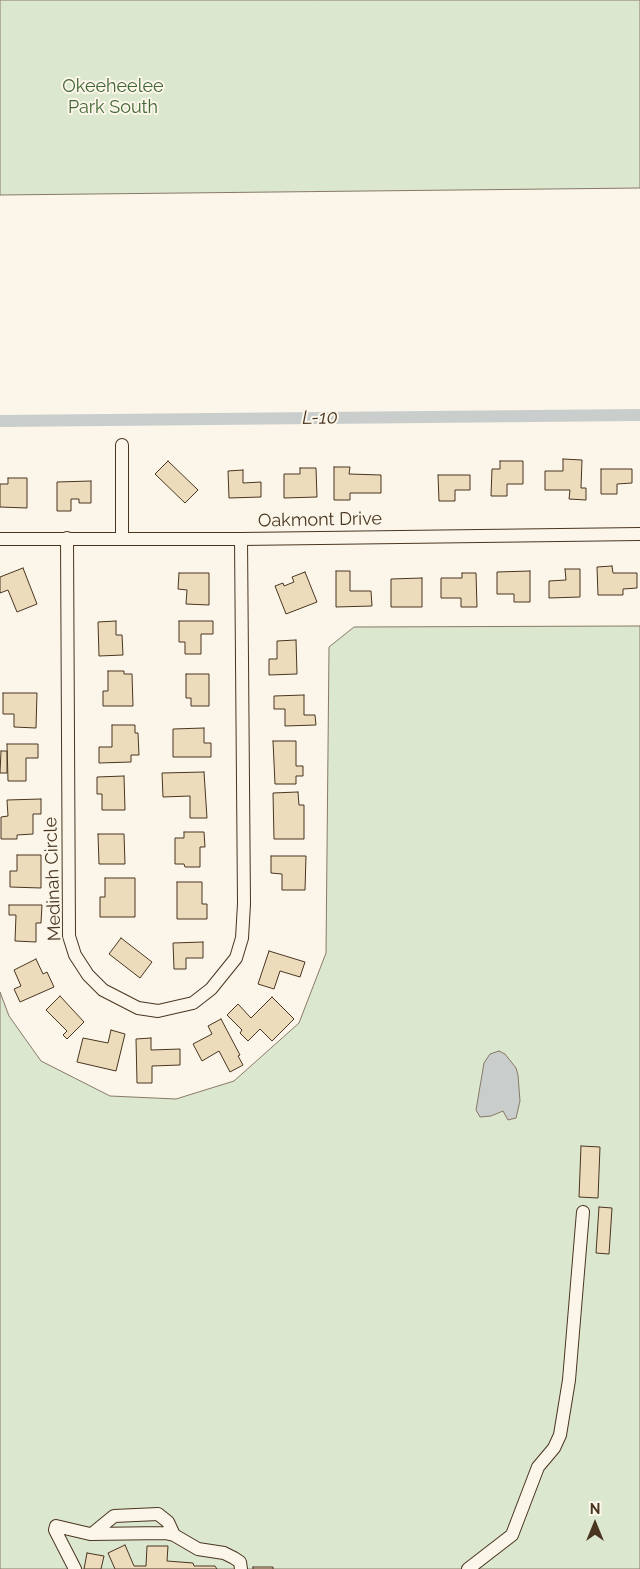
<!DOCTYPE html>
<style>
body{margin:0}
#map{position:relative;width:640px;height:1569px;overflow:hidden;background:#fbf6e9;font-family:Raleway,sans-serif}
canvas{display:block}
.north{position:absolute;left:570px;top:1499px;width:50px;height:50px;-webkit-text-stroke:4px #fbf6e9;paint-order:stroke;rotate:0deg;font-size:14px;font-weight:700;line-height:20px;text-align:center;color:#4a3520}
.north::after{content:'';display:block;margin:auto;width:18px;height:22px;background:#4a3520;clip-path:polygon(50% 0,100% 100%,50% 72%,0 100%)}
</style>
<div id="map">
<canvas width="640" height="1569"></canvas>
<div class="north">N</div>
</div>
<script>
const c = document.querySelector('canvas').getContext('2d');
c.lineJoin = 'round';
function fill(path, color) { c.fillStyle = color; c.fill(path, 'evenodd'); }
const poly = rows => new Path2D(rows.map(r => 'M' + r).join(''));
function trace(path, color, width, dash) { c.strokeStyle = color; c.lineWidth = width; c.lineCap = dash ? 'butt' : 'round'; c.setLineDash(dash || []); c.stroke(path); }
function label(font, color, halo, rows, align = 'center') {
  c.font = font + ' Raleway,sans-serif'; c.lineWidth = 4; c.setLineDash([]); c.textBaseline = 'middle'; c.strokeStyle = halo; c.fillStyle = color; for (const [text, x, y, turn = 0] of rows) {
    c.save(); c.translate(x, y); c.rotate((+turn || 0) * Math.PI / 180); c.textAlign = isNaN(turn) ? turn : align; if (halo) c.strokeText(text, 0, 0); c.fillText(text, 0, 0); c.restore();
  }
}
const green = poly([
 [0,0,640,0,640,188,0,195,0,0],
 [640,626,640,1569,0,1569,0,992,9,1016,41,1061,110,1096,176,1099,234,1081,299,1023,326,953,329,647,354,627,640,626]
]);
fill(green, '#dce7d0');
trace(green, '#887966', 1);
const water = poly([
 [499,1051,505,1054,516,1068,518,1075,520,1101,516,1118,508,1120,503,1111,491,1116,480,1117,476,1110,484,1063,490,1054,499,1051]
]);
fill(water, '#c9cecd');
trace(water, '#887966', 1);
trace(poly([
 [0,421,640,415]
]), '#c9cecd', 12);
const building = poly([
 [563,459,582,460,581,488,586,488,586,500,569,499,570,490,545,490,545,471,563,471,563,459],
 [168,461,198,490,185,503,155,474,168,461],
 [500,461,523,461,523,484,507,484,507,496,491,496,492,469,500,469,500,461],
 [334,467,350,467,349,474,381,475,381,493,350,493,350,500,334,500,334,467],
 [300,468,316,468,317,497,284,498,284,474,300,474,300,468],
 [601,469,632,469,632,483,617,484,617,494,601,494,601,469],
 [243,470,243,483,261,482,261,497,229,498,228,471,243,470],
 [438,475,470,475,470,490,455,490,455,501,439,501,438,475],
 [8,478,27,478,27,508,0,507,0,484,8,484,8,478],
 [91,481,91,503,79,503,79,499,71,499,71,511,57,511,57,482,91,481],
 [612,566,613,573,637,573,637,588,623,589,623,595,598,595,597,567,612,566],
 [23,568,37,604,17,612,8,590,0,593,0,577,23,568],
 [565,569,580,569,580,597,549,598,549,581,566,580,565,569],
 [336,571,350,571,350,591,371,591,372,606,336,607,336,571],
 [530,571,530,602,514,602,514,594,497,594,497,572,530,571],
 [305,572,317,602,286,614,275,586,283,583,284,586,294,582,292,577,305,572],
 [179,573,209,573,209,605,186,604,187,590,178,589,179,573],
 [462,573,476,573,477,607,461,607,461,598,441,598,441,578,462,578,462,573],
 [422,578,422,607,391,607,391,579,422,578],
 [116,621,116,635,122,635,123,655,99,656,98,622,116,621],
 [179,621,213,621,213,634,201,634,201,654,185,654,185,642,179,642,179,621],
 [296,640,297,674,269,675,269,659,277,659,277,641,296,640],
 [108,671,124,671,124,674,132,674,133,706,103,706,103,691,108,691,108,671],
 [186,674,209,674,209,706,191,706,191,698,186,698,186,674],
 [3,693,37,693,36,728,14,727,14,714,3,714,3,693],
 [304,695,304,715,315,715,316,725,285,726,285,709,274,709,274,696,304,695],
 [112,725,135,725,135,733,138,733,139,755,131,755,131,762,99,763,99,747,112,747,112,725],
 [204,728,204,743,211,743,211,757,173,757,173,729,204,728],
 [273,741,296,741,296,766,303,766,303,776,296,776,296,784,275,784,273,741],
 [7,744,38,744,38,758,26,758,26,781,8,781,7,744],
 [1,751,7,751,7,773,0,773,1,751],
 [204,772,207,818,190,818,190,796,163,797,162,773,204,772],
 [124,776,125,810,102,810,102,794,97,794,97,777,124,776],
 [298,792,299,805,304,805,304,839,274,839,273,793,298,792],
 [41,799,41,814,33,814,33,834,17,835,17,839,1,839,1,817,8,816,7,800,41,799],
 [184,832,204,832,205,847,200,847,200,867,185,867,184,864,175,864,175,838,184,838,184,832],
 [98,834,124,834,125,864,99,864,98,834],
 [17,855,41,855,41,888,10,887,10,871,17,871,17,855],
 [271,856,306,856,305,890,282,890,282,874,271,873,271,856],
 [105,878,135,878,135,917,100,917,100,897,105,897,105,878],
 [177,882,202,882,202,904,207,904,207,919,177,919,177,882],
 [9,905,42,905,41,923,36,923,36,942,15,941,16,915,9,915,9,905],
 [121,938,152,962,140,978,109,954,121,938],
 [203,942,203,958,186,958,186,969,174,969,173,943,203,942],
 [269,951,305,962,300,977,280,971,274,989,258,984,269,951],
 [36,959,43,974,47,972,54,987,20,1002,14,989,21,986,14,970,36,959],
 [60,996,84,1022,67,1039,63,1035,67,1031,46,1010,60,996],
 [272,997,294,1019,272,1041,260,1029,248,1041,240,1033,242,1030,227,1015,238,1004,251,1018,272,997],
 [221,1019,240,1055,238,1056,243,1065,230,1072,219,1051,202,1061,193,1044,212,1034,208,1026,221,1019],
 [111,1030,125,1034,116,1071,77,1062,83,1038,108,1043,111,1030],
 [151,1038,151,1050,180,1049,180,1065,152,1066,152,1083,137,1083,136,1039,151,1038],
 [581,1146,600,1147,598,1198,579,1197,581,1146],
 [599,1207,612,1208,609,1254,596,1253,599,1207],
 [125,1545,134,1566,146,1566,147,1546,168,1546,167,1561,193,1563,194,1566,215,1566,217,1569,115,1569,108,1553,125,1545],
 [87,1553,104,1556,101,1569,84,1569,87,1553],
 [253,1567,273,1567,273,1569,253,1569,253,1567]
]);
fill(building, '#ecdcbc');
trace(building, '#4a3520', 1);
const minor = poly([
 [122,445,122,538],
 [67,538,69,936,75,955,88,975,103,990,138,1008,158,1011,193,1003,211,989,236,958,242,938,244,904,241,539],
 [0,539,241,539,640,534],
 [92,1534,114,1516,158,1514,168,1522,174,1535],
 [75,1569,55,1530,56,1526,90,1534,165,1533,174,1535,198,1549,224,1553,234,1558,240,1562,241,1569],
 [468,1569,512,1535,538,1467,554,1448,560,1435,569,1380,583,1212]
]);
trace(minor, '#4a3520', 14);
trace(minor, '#fbf6e9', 12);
label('18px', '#436837', '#fbf6e9', [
 ["Okeeheelee",113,87],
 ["Park South",113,108]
]);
label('18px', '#4a3520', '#fbf6e9', [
 ["Oakmont Drive",320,520,-1],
 ["Medinah Circle",53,879,-92]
]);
label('italic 19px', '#4a3520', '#fbf6e9', [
 ["L-10",320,418,-1]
]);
</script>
